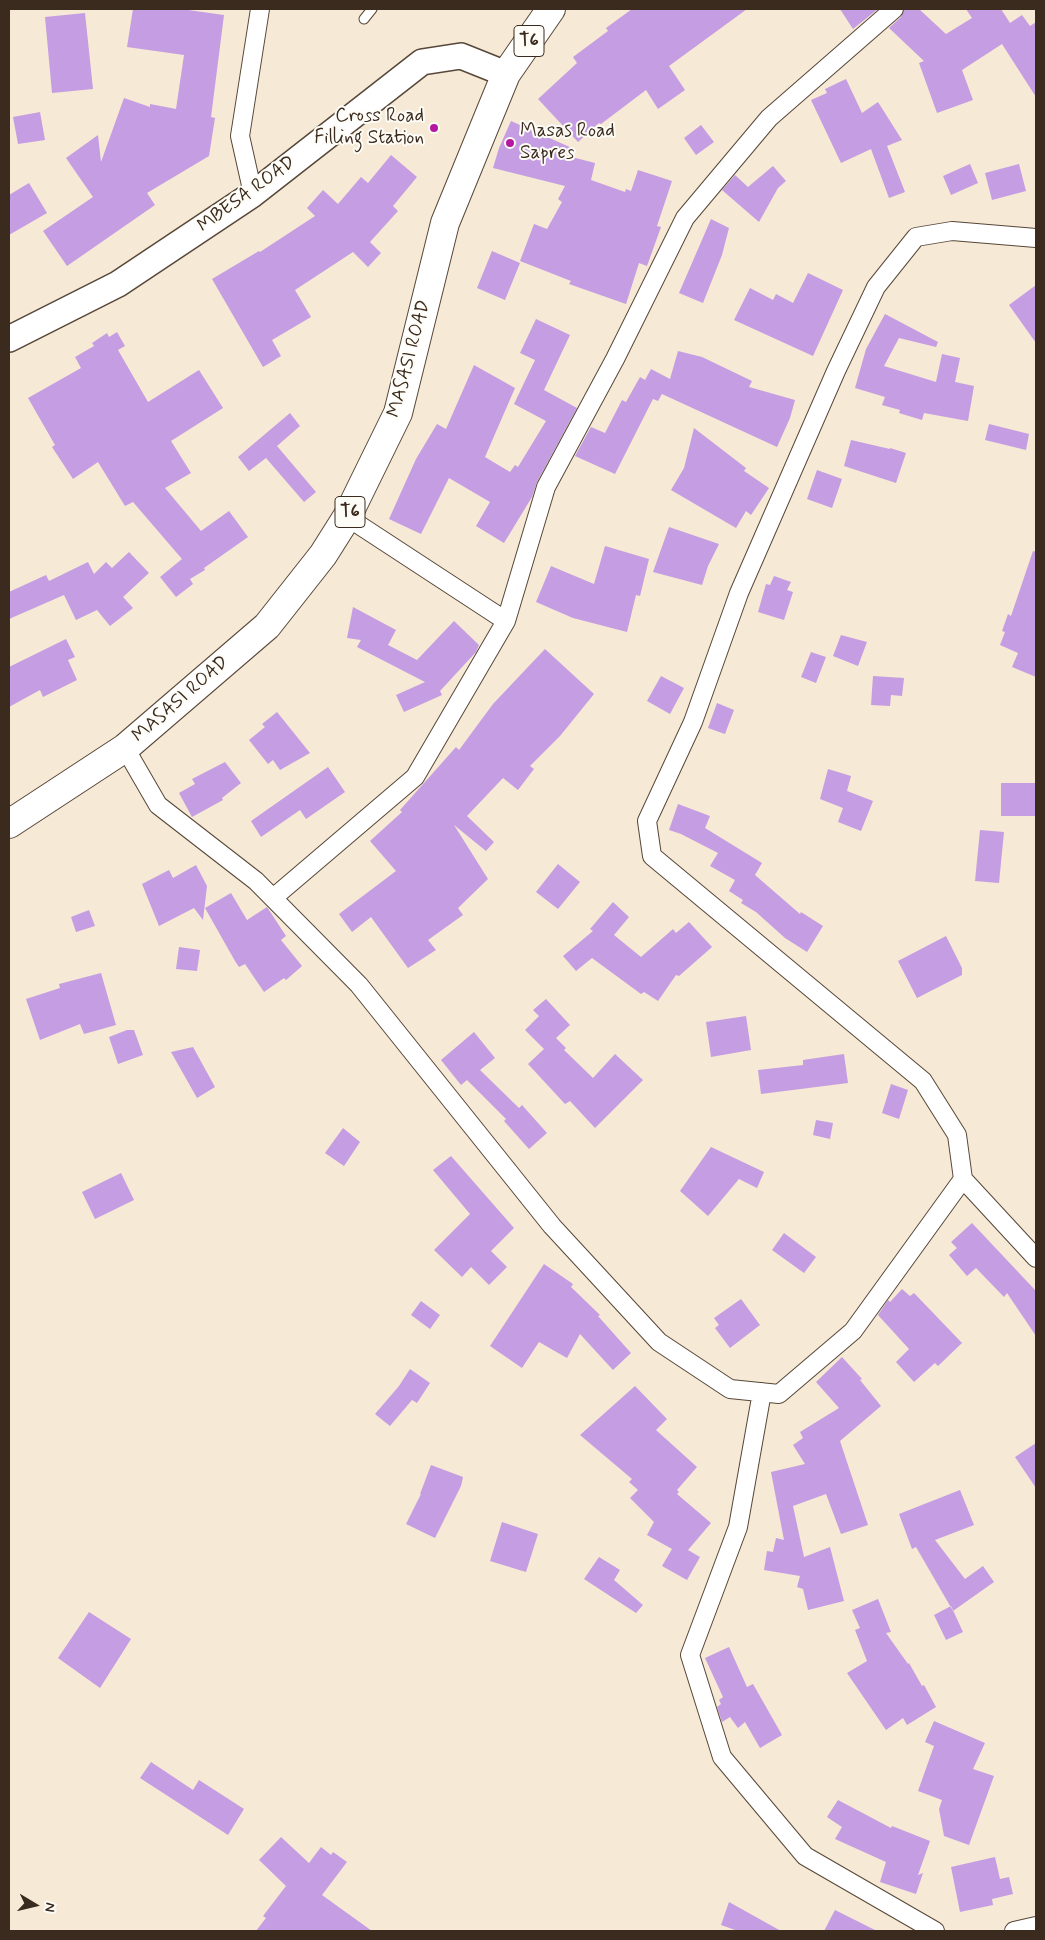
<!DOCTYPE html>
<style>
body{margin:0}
#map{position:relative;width:1045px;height:1940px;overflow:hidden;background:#f6e9d5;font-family:Mynerve,sans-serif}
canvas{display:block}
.frame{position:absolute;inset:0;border:10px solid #3b2a1e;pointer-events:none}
.north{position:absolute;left:10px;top:1880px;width:50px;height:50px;-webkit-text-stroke:4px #fdfcf7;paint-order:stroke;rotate:99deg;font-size:14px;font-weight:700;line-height:20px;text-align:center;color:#3b2a1e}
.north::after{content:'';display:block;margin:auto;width:18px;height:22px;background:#3b2a1e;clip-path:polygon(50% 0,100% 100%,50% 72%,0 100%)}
</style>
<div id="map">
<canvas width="1045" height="1940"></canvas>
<div class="frame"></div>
<div class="north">N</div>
</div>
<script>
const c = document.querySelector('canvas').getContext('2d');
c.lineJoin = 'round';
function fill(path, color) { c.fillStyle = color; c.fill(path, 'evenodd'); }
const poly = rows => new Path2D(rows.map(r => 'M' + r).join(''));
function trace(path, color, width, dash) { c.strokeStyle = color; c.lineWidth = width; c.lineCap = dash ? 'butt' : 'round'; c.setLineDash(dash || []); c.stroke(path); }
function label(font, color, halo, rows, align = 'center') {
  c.font = font + ' Mynerve,sans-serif'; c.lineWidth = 4; c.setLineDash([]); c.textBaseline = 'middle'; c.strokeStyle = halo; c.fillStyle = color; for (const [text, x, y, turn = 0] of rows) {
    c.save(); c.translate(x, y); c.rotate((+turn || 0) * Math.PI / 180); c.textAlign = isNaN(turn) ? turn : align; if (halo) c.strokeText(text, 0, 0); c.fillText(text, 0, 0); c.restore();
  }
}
fill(poly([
 [133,9,181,9,224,15,211,117,215,118,209,156,147,193,155,205,67,266,43,231,93,197,66,158,98,135,101,162,124,98,150,107,150,104,176,109,184,55,127,47],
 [632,9,747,9,669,66,685,90,658,109,646,90,601,124,599,123,578,142,538,99,577,63,573,57,608,31,606,28],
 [840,9,878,9,853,29],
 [904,9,919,9,946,34,972,18,966,9,1001,9,1010,23,1022,15,1030,26,1036,22,1036,97,1002,44,962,70,973,100,937,113,919,63,924,61,889,28,901,17],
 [85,13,93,89,52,93,45,17],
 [846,79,862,113,878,102,902,140,887,146,905,192,889,198,871,149,841,163,811,100,827,93,825,89],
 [40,112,45,140,18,144,13,117],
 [511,121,572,148,564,155,595,163,591,180,625,192,626,189,631,191,638,170,672,181,657,226,661,227,647,266,639,263,626,304,569,284,571,281,520,261,534,224,547,229,562,202,558,199,565,186,493,168,499,148],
 [701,125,714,142,696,155,684,138],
 [391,155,417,177,393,206,398,211,370,242,381,253,368,267,353,252,295,290,311,317,272,340,281,356,263,367,212,279,259,251,260,252,315,216,307,208,323,190,338,204,361,177,368,183],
 [970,164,978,183,951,195,943,176],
 [1019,164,1026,191,992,200,985,173],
 [773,166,786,181,778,188,759,222,722,190,735,175,748,187],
 [29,183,47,213,9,235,9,195],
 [711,219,729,228,722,255,703,303,679,293],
 [492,251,520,263,505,300,477,288],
 [808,273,843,290,813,356,734,320,750,288,773,300,776,294,793,303],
 [1036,285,1036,343,1009,305],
 [885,314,938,342,936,347,899,338,884,366,936,382,942,354,960,358,955,382,974,386,968,421,924,413,922,420,899,413,900,410,882,405,885,397,855,388,866,349],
 [536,319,570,335,544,390,577,408,537,482,532,497,504,543,476,526,490,502,449,478,421,534,389,519,416,459,437,424,446,429,474,365,515,388,485,457,510,472,515,465,518,467,546,421,514,404,535,360,520,353],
 [117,332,125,346,118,350,148,402,199,370,223,408,171,441,191,473,165,488,201,531,229,511,248,537,204,568,205,570,190,579,193,584,176,597,160,577,182,559,133,502,125,506,98,462,73,479,52,447,55,445,28,398,81,368,75,357,94,346,92,343,107,333,109,337],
 [678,351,702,357,752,381,749,387,795,400,790,418,777,447,662,394,658,401,653,399,615,474,575,456,591,427,605,433,622,400,626,402,640,377,645,380,651,369,670,379],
 [290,413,300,426,277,446,316,492,304,502,266,458,249,471,238,457],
 [989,424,1029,434,1026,450,985,440],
 [694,428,746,468,744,471,769,488,751,515,746,511,736,528,671,490,684,468],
 [851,440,890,449,890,448,906,453,896,483,844,466],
 [817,470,842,479,832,508,807,499],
 [669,527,719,544,708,566,702,585,653,572],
 [605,546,649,559,640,596,636,595,627,632,573,618,536,602,551,566,594,584],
 [1033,551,1036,552,1036,677,1012,667,1018,653,1000,645,1005,632,1002,631,1008,614,1011,616],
 [129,552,149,573,123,597,133,608,110,626,97,610,76,620,64,595,9,619,9,592,46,575,49,581,88,562,94,574,106,562,112,568],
 [774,576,791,582,787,590,793,592,784,620,758,612,766,584,770,585],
 [353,607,396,630,388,645,417,660,454,621,479,645,476,652,440,691,442,695,404,712,396,695,425,682,357,647,361,640,347,638],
 [841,635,867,642,858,666,833,656],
 [66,639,75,657,68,660,77,680,43,697,40,690,9,707,9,667],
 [545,649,594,694,560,736,530,766,534,769,518,790,503,778,467,816,494,842,486,851,454,825,488,879,458,908,463,915,428,940,436,950,408,968,371,917,352,932,339,914,396,871,370,841,402,812,400,810,456,747,459,750,493,704],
 [811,652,826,657,816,683,801,677],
 [661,676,684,688,670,714,647,701],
 [873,676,904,678,902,696,891,695,890,706,871,705],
 [717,703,734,710,725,734,708,728],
 [277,712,310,753,280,770,273,760,268,764,249,740,265,727,262,724],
 [225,762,241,783,222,798,223,800,192,817,179,793,195,784,192,779],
 [328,767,345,792,306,819,300,810,261,837,251,821],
 [828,769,851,776,847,791,873,801,861,831,838,822,843,808,820,799],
 [1001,783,1036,783,1036,816,1001,816],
 [678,804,710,816,705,828,762,863,755,875,800,914,801,912,823,926,807,952,785,938,756,912,741,903,743,900,729,891,735,880,710,866,718,853,681,834,669,830],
 [980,830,1004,832,999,883,975,881],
 [558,864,580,882,558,909,536,892],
 [196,865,207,886,203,920,194,908,159,926,142,884,169,870,173,878],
 [231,893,247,920,267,907,286,936,281,940,302,966,286,980,284,978,264,992,245,964,239,967,235,961,205,908],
 [613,902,629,917,614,935,641,957,673,929,676,933,689,922,712,947,679,976,676,975,658,1001,644,992,641,994,592,958,576,971,563,956,593,931,590,929],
 [89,910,95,926,76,932,71,917],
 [946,936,962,968,962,975,917,998,898,961],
 [179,947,200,950,197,971,176,969],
 [101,973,116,1025,84,1034,80,1024,40,1040,26,999,60,988,59,984],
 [546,999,570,1025,556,1038,566,1048,564,1050,593,1078,615,1054,643,1080,595,1128,570,1101,565,1104,528,1064,544,1049,525,1030,539,1016,533,1010],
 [746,1016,751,1050,711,1057,706,1022],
 [127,1030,134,1030,143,1055,118,1064,109,1037],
 [474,1032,495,1058,480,1070,519,1108,522,1105,547,1133,529,1149,504,1121,506,1119,467,1080,461,1085,441,1060],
 [193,1047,215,1087,197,1098,171,1052],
 [844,1054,848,1083,761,1094,758,1070,803,1065,803,1060],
 [891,1084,908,1090,899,1119,882,1113],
 [816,1120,833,1123,830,1139,813,1135],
 [343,1128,360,1142,344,1166,325,1153],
 [711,1147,764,1172,757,1188,739,1179,708,1216,680,1191],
 [451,1156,514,1228,491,1251,507,1267,489,1285,471,1267,462,1277,434,1250,470,1214,433,1170],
 [121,1173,134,1200,95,1219,82,1192],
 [972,1223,1036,1291,1036,1336,1007,1293,1004,1297,976,1268,967,1276,949,1255,957,1248,951,1242],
 [784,1233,816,1257,804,1273,772,1250],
 [544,1264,573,1284,571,1287,600,1315,598,1316,631,1353,613,1370,580,1334,567,1358,539,1342,522,1368,490,1346],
 [902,1289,910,1296,914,1293,962,1343,938,1366,935,1363,914,1382,896,1362,909,1349,878,1315,888,1300,890,1302],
 [741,1299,760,1325,730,1348,715,1328,719,1325,714,1318],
 [421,1301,440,1315,430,1329,411,1315],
 [842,1357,862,1379,860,1380,881,1406,840,1441,868,1525,841,1534,826,1494,793,1506,804,1557,830,1547,844,1601,808,1610,803,1589,797,1587,800,1576,764,1570,767,1551,773,1552,776,1538,784,1540,771,1472,805,1464,793,1445,803,1438,800,1432,839,1408,816,1382],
 [410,1369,430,1383,417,1403,412,1400,390,1426,375,1414,399,1386],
 [635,1386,667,1419,656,1430,697,1467,677,1490,679,1492,677,1494,711,1523,688,1550,700,1557,687,1580,662,1566,672,1549,647,1535,654,1522,630,1498,638,1490,629,1482,632,1479,580,1435],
 [1036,1443,1036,1488,1015,1457],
 [431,1465,463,1477,461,1486,435,1538,406,1524,421,1494,420,1494],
 [960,1490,974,1525,935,1540,965,1579,983,1566,994,1582,953,1611,916,1547,912,1549,899,1514],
 [502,1522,538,1534,526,1572,490,1561],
 [599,1557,620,1570,614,1580,643,1605,636,1613,584,1579],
 [878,1599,891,1632,886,1633,908,1664,909,1663,922,1686,924,1685,936,1707,907,1725,903,1718,886,1730,847,1673,867,1661,855,1630,860,1628,852,1610],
 [951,1606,963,1632,946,1640,934,1615],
 [89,1612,131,1639,100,1688,58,1658],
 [729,1647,747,1687,753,1684,782,1735,760,1748,745,1722,738,1728,730,1717,722,1722,717,1707,721,1704,719,1700,723,1697,705,1658],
 [934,1721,985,1743,973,1769,994,1776,969,1845,944,1836,939,1809,942,1800,918,1791,934,1746,925,1742],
 [151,1762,193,1790,199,1780,244,1809,228,1835,140,1778],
 [838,1800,891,1828,892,1826,930,1841,918,1875,923,1873,916,1894,880,1882,886,1862,835,1839,842,1827,827,1817],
 [281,1837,309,1863,321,1847,331,1855,333,1852,347,1862,322,1895,372,1931,256,1931,266,1918,263,1916,286,1886,259,1860],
 [995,1857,1000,1879,1009,1877,1013,1894,992,1899,993,1905,960,1912,951,1867],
 [729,1902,781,1931,738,1931,721,1925],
 [835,1910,877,1931,824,1931]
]), '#c59de2');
const lane = poly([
 [364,19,372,9]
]);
const street = poly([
 [253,194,240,136,260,9],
 [347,517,506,621],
 [125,748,158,805,256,881,359,985,552,1226,659,1342,730,1389,779,1394,853,1331,963,1179,957,1135,923,1081,652,856,647,821,693,722,739,593,836,371,876,287,916,237,952,231,1036,238],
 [273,898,415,777,506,621,546,487,615,359,685,218,769,118,894,9],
 [963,1179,1036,1258],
 [762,1392,738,1527,690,1655,722,1757,805,1856,935,1931],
 [1014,1931,1036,1926]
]);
const secondary = poly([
 [9,339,118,284,253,194,422,62,461,56,506,74]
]);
const highway = poly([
 [9,824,125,748,267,626,323,555,347,517,398,413,445,223,506,74,551,9]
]);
trace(lane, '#574739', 11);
trace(street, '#574739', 20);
trace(secondary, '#574739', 28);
trace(highway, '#574739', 30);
trace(lane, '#fff', 9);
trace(street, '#fff', 18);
trace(secondary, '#fff', 25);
trace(highway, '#fff', 28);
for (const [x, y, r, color] of [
 [434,128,5,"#b5179e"],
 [510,143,5,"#b5179e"]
]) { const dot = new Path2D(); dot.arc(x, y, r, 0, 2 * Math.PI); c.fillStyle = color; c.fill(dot); trace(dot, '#fdfcf7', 2); }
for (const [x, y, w] of [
 [529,41,30],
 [350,512,30]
]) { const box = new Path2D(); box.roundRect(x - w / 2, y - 15.5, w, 31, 4); c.fillStyle = '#fdfcf7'; c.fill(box); trace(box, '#3b2a1e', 1); }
label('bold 18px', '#3b2a1e', null, [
 ["T6",529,41],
 ["T6",350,512]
]);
label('19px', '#3b2a1e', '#fdfcf7', [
 ["Cross Road",424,117],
 ["Filling Station",424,139],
 ["Masas Road",520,132,"left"],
 ["Sapres",520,154,"left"]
], 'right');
label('19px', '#3b2a1e', '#fdfcf7', [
 ["MBESA ROAD",247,195,-36],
 ["MASASI ROAD",410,359,-75],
 ["MASASI ROAD",181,700,-41]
]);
</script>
